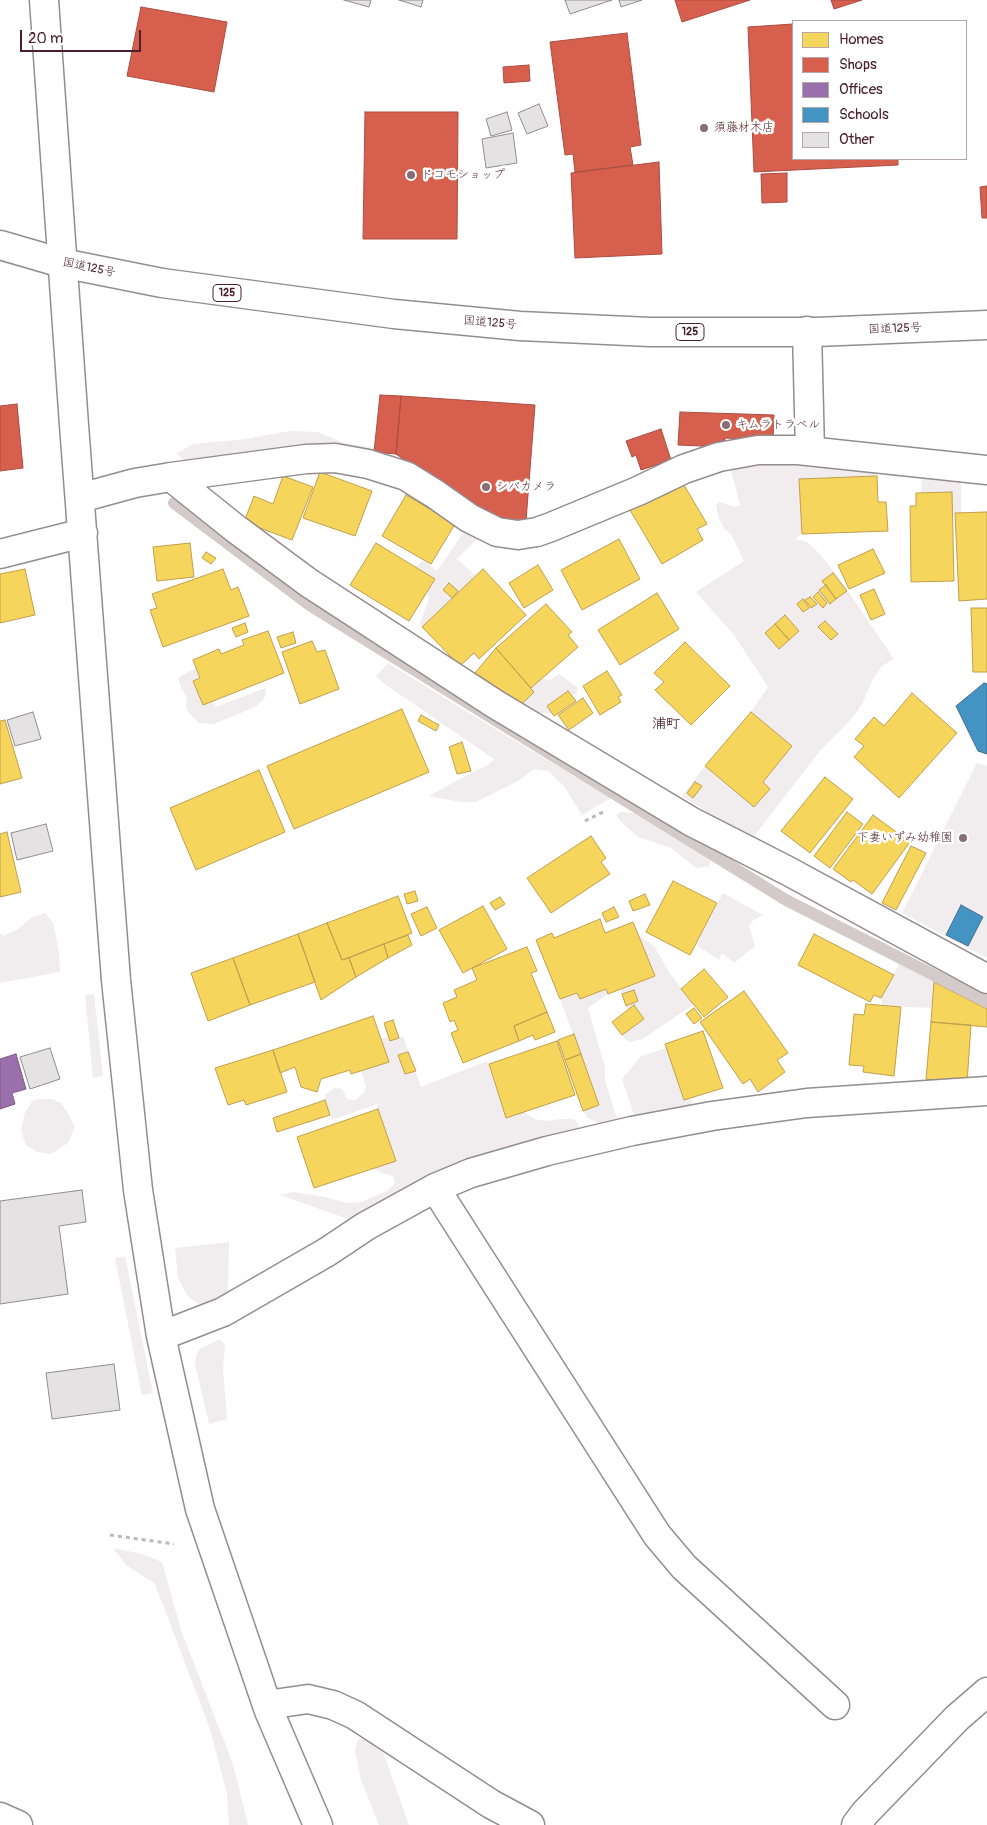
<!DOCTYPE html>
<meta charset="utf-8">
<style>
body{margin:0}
#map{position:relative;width:987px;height:1825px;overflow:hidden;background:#fff;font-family:Pangolin,sans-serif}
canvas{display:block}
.legend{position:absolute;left:792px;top:20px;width:175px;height:140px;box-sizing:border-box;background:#fff;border:1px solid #b7a5aa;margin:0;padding:6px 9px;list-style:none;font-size:15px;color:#4a1f2b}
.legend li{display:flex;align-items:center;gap:10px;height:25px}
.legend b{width:25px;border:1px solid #b7a5aa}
.scale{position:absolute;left:20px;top:30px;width:121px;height:22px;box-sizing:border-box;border:2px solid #4a1f2b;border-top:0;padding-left:6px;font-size:15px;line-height:18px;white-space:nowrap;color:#4a1f2b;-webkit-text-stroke:4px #fff;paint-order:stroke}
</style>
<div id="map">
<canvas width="987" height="1825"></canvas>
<ul class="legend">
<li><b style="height:14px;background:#f6d55c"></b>Homes</li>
<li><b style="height:14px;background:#d6604d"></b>Shops</li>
<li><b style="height:14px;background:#9970ab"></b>Offices</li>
<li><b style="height:14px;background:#4393c3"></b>Schools</li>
<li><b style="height:14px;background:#e4e2e3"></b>Other</li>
</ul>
<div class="scale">20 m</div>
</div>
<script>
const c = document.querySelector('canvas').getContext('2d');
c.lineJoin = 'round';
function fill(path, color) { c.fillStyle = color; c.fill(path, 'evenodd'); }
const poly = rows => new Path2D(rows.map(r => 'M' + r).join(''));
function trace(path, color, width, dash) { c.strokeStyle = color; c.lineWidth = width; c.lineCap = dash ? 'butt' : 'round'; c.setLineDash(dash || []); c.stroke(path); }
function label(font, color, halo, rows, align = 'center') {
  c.font = font + ' Pangolin,"Klee One",sans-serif'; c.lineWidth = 5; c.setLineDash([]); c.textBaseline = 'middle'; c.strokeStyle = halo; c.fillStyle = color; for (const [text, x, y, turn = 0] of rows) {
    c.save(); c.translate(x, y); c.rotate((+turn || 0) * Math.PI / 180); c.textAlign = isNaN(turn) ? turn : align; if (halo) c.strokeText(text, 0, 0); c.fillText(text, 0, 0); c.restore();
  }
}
fill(poly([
 [290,431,318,432,344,443,375,448,374,452,195,466,176,454,193,444,245,439],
 [760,460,873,469,877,476,799,479,802,534,795,539,807,542,817,551,837,575,894,659,882,666,872,681,862,704,855,715,819,752,752,839,741,834,682,796,705,766,754,807,770,789,763,782,792,746,751,712,768,687,734,635,696,592,744,561,731,534,724,529,718,516,716,505,720,502,734,507,740,505,730,466],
 [922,474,961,480,961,513,952,514,952,492,921,493],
 [467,527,480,536,457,559,476,576,422,627,420,623,429,599,427,591,435,579,415,567,424,560,437,571],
 [388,663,487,724,611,798,582,815,564,786,548,771,534,769,520,780,476,802,461,802,428,796,489,764,494,759,383,683,376,676],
 [196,668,200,678,193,681,203,705,213,701,216,707,265,688,266,694,263,700,255,707,214,724,199,723,188,712,186,707,187,698,179,683,179,677],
 [475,673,522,704,533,692,531,688,542,678,549,681,559,674,577,687,577,693,572,696,568,691,547,706,552,713,537,713,479,683],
 [977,763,987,766,987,958,902,913],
 [621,812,633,813,656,824,709,856,711,861,708,867,696,868,671,848,638,837,620,821,616,815],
 [723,893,763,915,752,921,749,926,755,946,734,963,722,953,719,960,696,945],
 [45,913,53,923,59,952,60,972,0,983,0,933,3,936,18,929,31,918],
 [638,935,654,946,671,975,694,1004,643,1039,629,1042,622,1035,644,1019,634,1005,628,1010,620,990,655,976],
 [900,963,934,982,932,1008,882,1006,881,998],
 [606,989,608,994,588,1008,605,1067,605,1081,618,1121,611,1123,599,1123,588,1118,583,1111,599,1105,560,999,577,993,580,999],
 [94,994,103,1076,93,1078,85,995],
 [403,1036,421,1087,487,1061,506,1118,524,1112,535,1119,546,1121,559,1119,573,1119,578,1123,580,1131,404,1190,360,1214,348,1219,280,1195,294,1192,325,1197,347,1203,361,1202,387,1191,395,1183,393,1176,381,1173,374,1168,395,1160,377,1104,332,1120,325,1100,326,1094,334,1088,342,1089,347,1099,356,1100,364,1092,366,1086,361,1071,388,1062,381,1039,389,1037,390,1041],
 [667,1048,684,1100,690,1098,694,1108,635,1118,622,1079,641,1056],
 [41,1099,52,1099,61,1103,68,1113,75,1127,68,1143,51,1154,37,1152,26,1145,21,1131,25,1112,33,1100],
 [229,1242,228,1292,225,1301,210,1305,202,1305,195,1302,187,1295,178,1278,175,1248],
 [125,1256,153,1393,142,1395,115,1258],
 [220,1339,225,1345,223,1369,227,1419,209,1424,195,1364,196,1356,200,1349],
 [113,1548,142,1554,162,1562,181,1630,233,1764,248,1825,229,1825,227,1794,210,1729,155,1584,126,1565],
 [361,1738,382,1749,409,1825,379,1825,360,1777,355,1750,358,1740]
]), '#f1edee');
const homes = poly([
 [320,472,372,491,355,536,303,518,320,472],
 [283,476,313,487,292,540,244,522,254,496,273,504,283,476],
 [877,476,878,502,886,502,888,531,802,534,799,479,877,476],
 [681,480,707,524,697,529,703,540,662,564,630,510,681,480],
 [952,492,954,581,911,582,910,506,916,506,916,493,952,492],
 [406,495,455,524,431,564,382,536,406,495],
 [987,512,987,599,959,601,955,513,987,512],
 [619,539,640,579,582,610,561,570,619,539],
 [190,543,194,577,157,581,153,547,190,543],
 [376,543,435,579,409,621,350,585,376,543],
 [873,549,885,573,849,589,838,565,873,549],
 [206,552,216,558,211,564,202,558,206,552],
 [538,565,553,590,524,608,509,583,538,565],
 [25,569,35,615,0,623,0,574,25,569],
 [223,569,231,590,238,587,249,616,163,647,150,610,157,608,152,594,223,569],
 [483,569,526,615,479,659,474,653,460,666,422,627,483,569],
 [833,573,847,591,836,599,822,581,833,573],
 [449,583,458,591,452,598,443,590,449,583],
 [826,585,836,599,830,604,819,590,826,585],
 [874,589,885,614,871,620,860,595,874,589],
 [818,592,827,603,823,608,813,597,818,592],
 [657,593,679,629,620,665,598,630,657,593],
 [810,597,817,604,811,608,805,600,810,597],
 [803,599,809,608,803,612,797,604,803,599],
 [546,604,572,632,568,635,578,647,531,688,496,648,546,604],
 [971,608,987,608,987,672,973,672,971,608],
 [785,615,799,631,789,640,775,624,785,615],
 [825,621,838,634,831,640,818,627,825,621],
 [245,623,248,632,236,637,232,628,245,623],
 [775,624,789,640,779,649,765,633,775,624],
 [268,631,284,673,203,705,193,681,200,678,193,660,219,649,221,654,244,645,242,640,268,631],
 [293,632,296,643,281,648,277,637,293,632],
 [312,641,317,652,325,650,339,689,300,704,282,652,312,641],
 [685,642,730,686,691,725,655,690,664,682,654,673,685,642],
 [496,648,534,692,522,704,475,673,496,648],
 [607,671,622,695,618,697,621,702,600,715,583,686,607,671],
 [568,691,576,701,554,716,547,706,568,691],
 [912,693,957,733,899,798,854,757,864,746,855,739,874,717,884,726,912,693],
 [583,698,593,713,569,730,558,715,583,698],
 [402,709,429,772,294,829,267,766,402,709],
 [751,712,792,746,763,782,770,789,754,807,705,766,751,712],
 [421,715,439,725,436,731,418,721,421,715],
 [5,720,22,778,0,784,0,721,5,720],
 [462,742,471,771,457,774,449,747,462,742],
 [259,770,285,832,196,870,170,808,259,770],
 [825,777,853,799,810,853,781,831,825,777],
 [695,782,702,786,693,798,687,793,695,782],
 [847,812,863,824,830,868,814,856,847,812],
 [873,815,910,842,872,894,853,880,851,882,833,869,873,815],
 [7,832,21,892,0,897,0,834,7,832],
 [591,836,606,858,601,862,610,874,551,913,527,878,591,836],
 [911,846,926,853,896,910,882,903,911,846],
 [673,881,717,903,690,955,646,932,673,881],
 [415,891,418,901,407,904,404,894,415,891],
 [645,894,650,905,633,911,629,901,645,894],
 [398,896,412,933,342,960,327,923,398,896],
 [500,897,505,904,495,910,490,903,500,897],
 [483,906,507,949,463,973,439,930,483,906],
 [427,907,437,928,421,936,411,914,427,907],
 [614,907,619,917,606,922,602,913,614,907],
 [600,919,605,933,633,922,655,976,608,994,606,989,580,999,577,993,560,999,536,940,552,933,554,938,600,919],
 [327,923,342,960,349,958,356,977,321,1000,298,934,327,923],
 [298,934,315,982,250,1005,233,958,298,934],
 [814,934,894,975,881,998,874,995,870,1002,798,965,814,934],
 [408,935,412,945,388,958,384,944,408,935],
 [384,944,388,958,356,977,349,958,384,944],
 [527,947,537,971,531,973,547,1012,514,1026,519,1041,463,1063,451,1033,458,1030,454,1020,450,1022,443,1003,457,997,454,990,477,980,472,968,527,947],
 [233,958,250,1005,208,1021,191,973,233,958],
 [704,969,728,997,704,1017,681,989,704,969],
 [934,982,987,1009,987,1027,931,1022,934,982],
 [634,990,638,1001,626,1006,622,994,634,990],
 [744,991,788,1053,777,1060,785,1072,758,1092,750,1079,743,1084,700,1022,744,991],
 [866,1004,901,1007,894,1076,863,1072,864,1066,849,1065,854,1014,864,1015,866,1004],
 [634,1005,644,1019,622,1035,612,1022,634,1005],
 [694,1008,702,1018,694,1024,686,1014,694,1008],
 [547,1012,555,1032,535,1040,533,1035,519,1041,514,1026,547,1012],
 [373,1016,389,1062,351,1074,350,1070,321,1079,317,1092,301,1087,295,1067,280,1073,273,1050,373,1016],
 [393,1020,399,1038,390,1041,384,1023,393,1020],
 [931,1022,971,1025,967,1083,926,1079,931,1022],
 [703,1031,723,1088,684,1100,665,1044,703,1031],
 [574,1034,581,1054,565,1060,558,1040,574,1034],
 [557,1041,575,1095,506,1118,489,1064,557,1041],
 [273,1050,287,1092,246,1105,244,1100,228,1105,215,1068,273,1050],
 [408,1052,416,1071,405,1074,398,1055,408,1052],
 [581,1054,599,1105,583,1111,565,1060,581,1054],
 [325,1100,330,1115,277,1132,273,1118,325,1100],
 [378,1109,396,1161,314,1188,297,1137,378,1109]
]);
fill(homes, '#f6d55c');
trace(homes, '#c29e4d', 1);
const shops = poly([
 [675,0,750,0,682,22,675,0],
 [831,0,862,0,834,9,831,0],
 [141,7,227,22,214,92,127,76,141,7],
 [793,24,793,159,898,159,898,165,754,172,748,27,793,24],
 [627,33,641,145,630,147,633,165,575,172,573,154,565,155,550,42,627,33],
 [529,65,530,81,504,83,503,67,529,65],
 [365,112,458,112,457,239,363,239,365,112],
 [659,162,662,254,575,258,571,173,659,162],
 [787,173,787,202,762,203,761,174,787,173],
 [987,186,987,218,982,218,980,187,987,186],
 [380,395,401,396,396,454,374,452,380,395],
 [401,396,535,405,526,521,490,519,396,454,401,396],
 [17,404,23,468,0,471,0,406,17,404],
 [680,412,774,415,773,440,725,438,725,447,678,445,680,412],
 [661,429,671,460,641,470,636,455,632,457,626,441,661,429]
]);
fill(shops, '#d6604d');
trace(shops, '#ac4c43', 1);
const offices = poly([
 [16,1054,26,1089,12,1093,15,1104,0,1109,0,1059,16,1054]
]);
fill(offices, '#9970ab');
trace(offices, '#815885', 1);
const schools = poly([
 [984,683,987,684,987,754,978,751,956,706,984,683],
 [961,905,983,917,968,946,946,935,961,905]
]);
fill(schools, '#4393c3');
trace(schools, '#457095', 1);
trace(poly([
 [174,503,311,606,786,900,987,1002]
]), '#d4cacc', 12);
const building = poly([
 [344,0,371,0,369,7,344,0],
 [399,0,423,0,421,7,399,0],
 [565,0,612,0,570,14,565,0],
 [619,0,642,0,621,7,619,0],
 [539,104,548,126,527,134,518,113,539,104],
 [507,112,512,130,491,136,486,119,507,112],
 [513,133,517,163,486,168,482,139,513,133],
 [33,712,41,739,15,746,7,720,33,712],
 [46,824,53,851,17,860,11,833,46,824],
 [50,1048,60,1079,30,1089,20,1057,50,1048],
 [82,1190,86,1222,59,1226,68,1294,0,1304,0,1201,82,1190],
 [114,1364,120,1410,52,1419,46,1373,114,1364]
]);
fill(building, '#e4e2e3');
trace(building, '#948c8e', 1);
const minor = poly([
 [44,0,74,425,116,980,138,1190,161,1336,200,1509,269,1711,318,1825],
 [807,331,810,451],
 [171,477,306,459,335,458,368,464,406,476,435,494,469,518,497,532,518,535,537,532,551,527,638,491,684,469,719,457,758,450,798,450,987,470],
 [80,498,135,483,171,477,236,529,309,583,495,704,692,822,788,871,987,979],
 [0,554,83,533],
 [435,1188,657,1535,684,1567,835,1705],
 [161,1336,223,1312,327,1252,366,1226,435,1188,471,1173,547,1151,632,1131,712,1116,807,1103,987,1091],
 [267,1705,308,1699,333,1705,355,1715,491,1804,530,1825],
 [0,1817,18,1825],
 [856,1825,865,1813,957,1718,987,1692]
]);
const highway = poly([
 [0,245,62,263,162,283,394,314,520,326,650,332,816,332,987,325]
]);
trace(minor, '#948c8e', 31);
trace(highway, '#948c8e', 31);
trace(poly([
 [585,821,605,811],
 [110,1535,174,1544]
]), '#bdb8b9', 3, [4, 4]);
trace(minor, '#fff', 28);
trace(highway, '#fff', 28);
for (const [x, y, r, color] of [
 [704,128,5,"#896d75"],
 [411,175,5,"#896d75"],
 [726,425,5,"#896d75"],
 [486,487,5,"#896d75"],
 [963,838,5,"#896d75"]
]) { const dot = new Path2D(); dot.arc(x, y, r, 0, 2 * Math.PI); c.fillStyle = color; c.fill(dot); trace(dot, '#fff', 2); }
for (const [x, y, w] of [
 [227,293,28],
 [690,332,28]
]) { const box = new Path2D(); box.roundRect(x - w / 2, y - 8.5, w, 17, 4); c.fillStyle = '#fff'; c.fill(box); trace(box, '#4a1f2b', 1); }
label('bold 11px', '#4a1f2b', null, [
 ["125",227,293],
 ["125",690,332]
]);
label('12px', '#4a1f2b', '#fff', [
 ["須藤材木店",714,128],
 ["ドコモショップ",421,175],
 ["キムラトラベル",736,425],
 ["シバカメラ",496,487],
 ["下妻いずみ幼稚園",953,838,"right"]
], 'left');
label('12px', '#4a1f2b', '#fff', [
 ["国道125号",89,268,12],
 ["国道125号",490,323,5],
 ["国道125号",895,329,-2]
]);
label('bold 14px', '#4a1f2b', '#fff', [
 ["浦町",666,724]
]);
</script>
